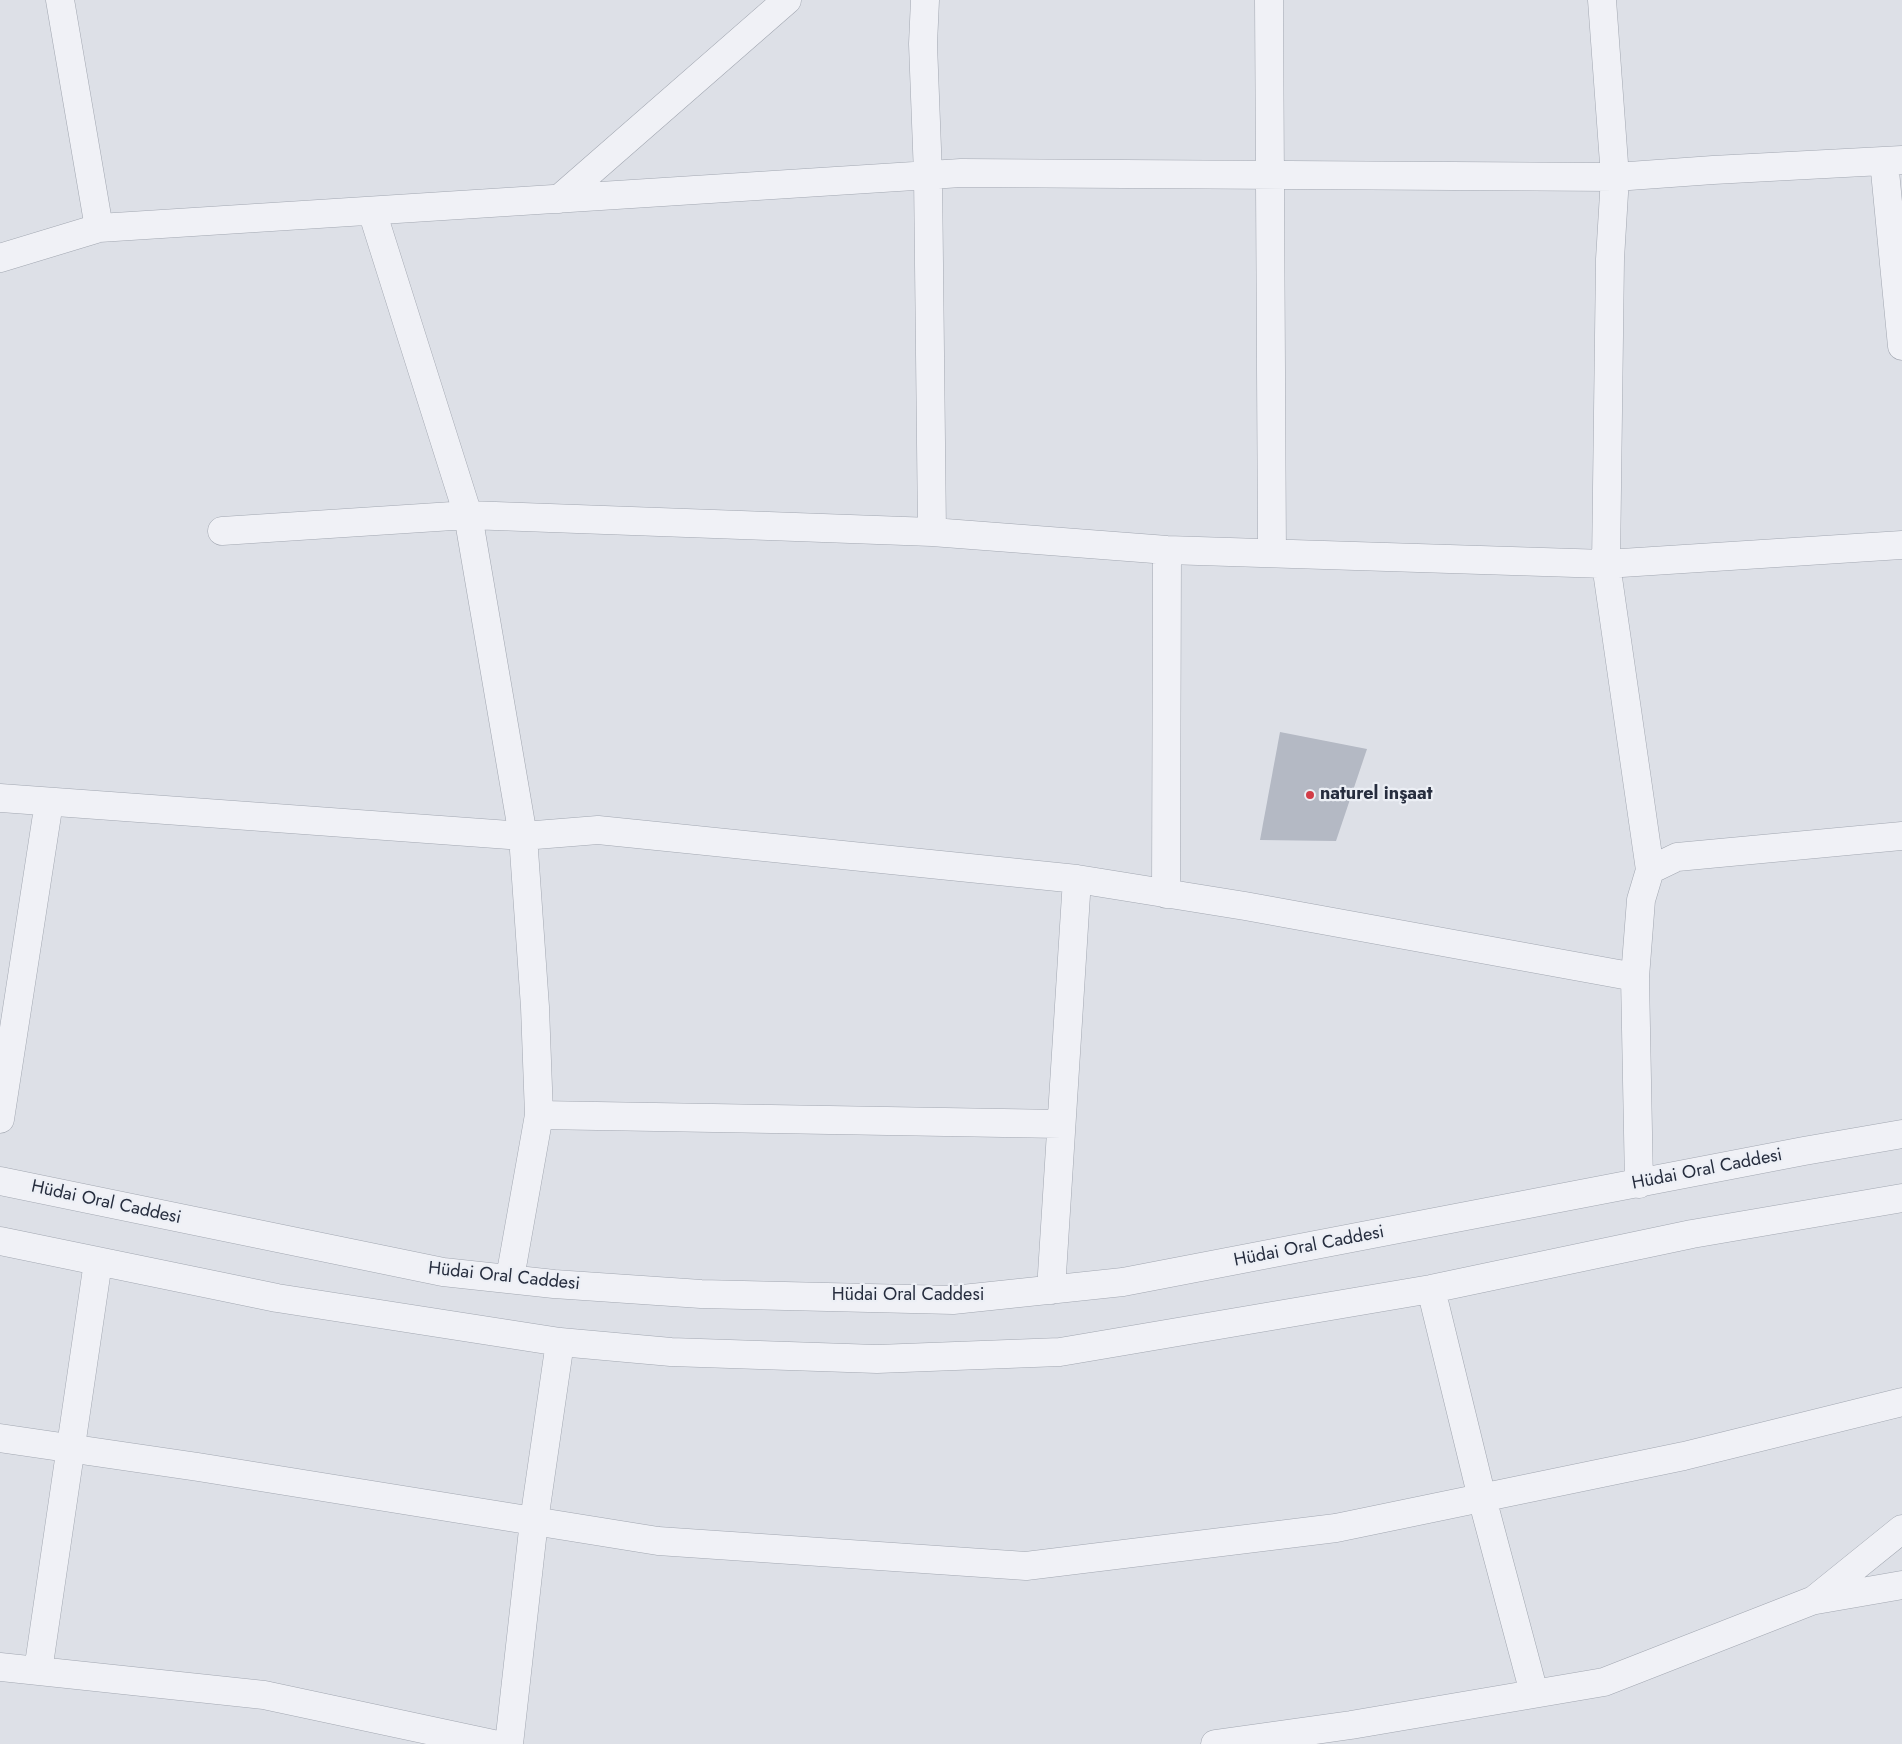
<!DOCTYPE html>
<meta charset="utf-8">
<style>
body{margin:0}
canvas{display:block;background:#dde0e7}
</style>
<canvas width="1902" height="1744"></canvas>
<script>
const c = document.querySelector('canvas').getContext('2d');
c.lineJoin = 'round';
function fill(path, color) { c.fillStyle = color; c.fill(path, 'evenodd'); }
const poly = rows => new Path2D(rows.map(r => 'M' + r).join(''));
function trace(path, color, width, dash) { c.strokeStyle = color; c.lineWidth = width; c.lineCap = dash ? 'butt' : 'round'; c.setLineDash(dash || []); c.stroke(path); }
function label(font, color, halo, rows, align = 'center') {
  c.font = font + ' Jost,sans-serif'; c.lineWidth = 4.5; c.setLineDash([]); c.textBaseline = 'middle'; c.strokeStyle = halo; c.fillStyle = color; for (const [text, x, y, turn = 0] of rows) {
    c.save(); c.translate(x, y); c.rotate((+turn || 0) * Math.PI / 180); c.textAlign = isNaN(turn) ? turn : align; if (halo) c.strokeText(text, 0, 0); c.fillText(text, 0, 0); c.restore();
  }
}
fill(poly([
 [1280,732,1367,749,1336,841,1260,840]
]), '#b4b9c4');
const minor = poly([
 [60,0,99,228],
 [925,0,923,44,928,175,932,532],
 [1269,0,1272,553],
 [1884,161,1902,346],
 [559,199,787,0],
 [0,258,99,228,961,173,1615,177,1602,0],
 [222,531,468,515,932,532,1167,550,1606,564,1902,545],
 [0,798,523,836,468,515,372,211],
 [1650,870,1606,564,1610,259,1615,177,1713,170,1902,160],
 [1166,894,1167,550],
 [539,1115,1061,1124],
 [0,1119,49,802],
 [0,1181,443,1272,554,1284,701,1294,953,1300,1123,1282,1804,1151,1902,1134],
 [1639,1184,1635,977,1641,900,1650,870,1677,857,1902,836],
 [0,1241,277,1298,560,1342,671,1352,877,1359,1060,1352,1431,1289,1692,1234,1902,1198],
 [510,1278,539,1115,535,1007,523,836,598,830,1077,879,1245,906,1635,977],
 [1431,1289,1482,1498,1534,1693],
 [1051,1290,1077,879],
 [0,1438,198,1467,658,1541,1026,1566,1336,1528,1684,1456,1902,1402],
 [1816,1600,1902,1585],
 [0,1667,264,1695,493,1744],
 [38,1671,98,1262],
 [509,1744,534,1521,560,1342],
 [1215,1744,1351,1725,1604,1682,1814,1600,1902,1529]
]);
trace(minor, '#a2a7b1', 29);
trace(minor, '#f0f1f6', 28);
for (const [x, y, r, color] of [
 [1310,795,5,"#d23c47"]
]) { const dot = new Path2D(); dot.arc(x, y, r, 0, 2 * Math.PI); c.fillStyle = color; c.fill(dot); trace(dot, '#eceff5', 2); }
label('bold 18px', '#262d3e', '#eceff5', [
 ["naturel inşaat",1320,795]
], 'left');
label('18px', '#262d3e', '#eceff5', [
 ["Hüdai Oral Caddesi",1707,1170,-11],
 ["Hüdai Oral Caddesi",106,1203,12],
 ["Hüdai Oral Caddesi",1309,1247,-11],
 ["Hüdai Oral Caddesi",504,1277,6],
 ["Hüdai Oral Caddesi",908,1296]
]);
</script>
